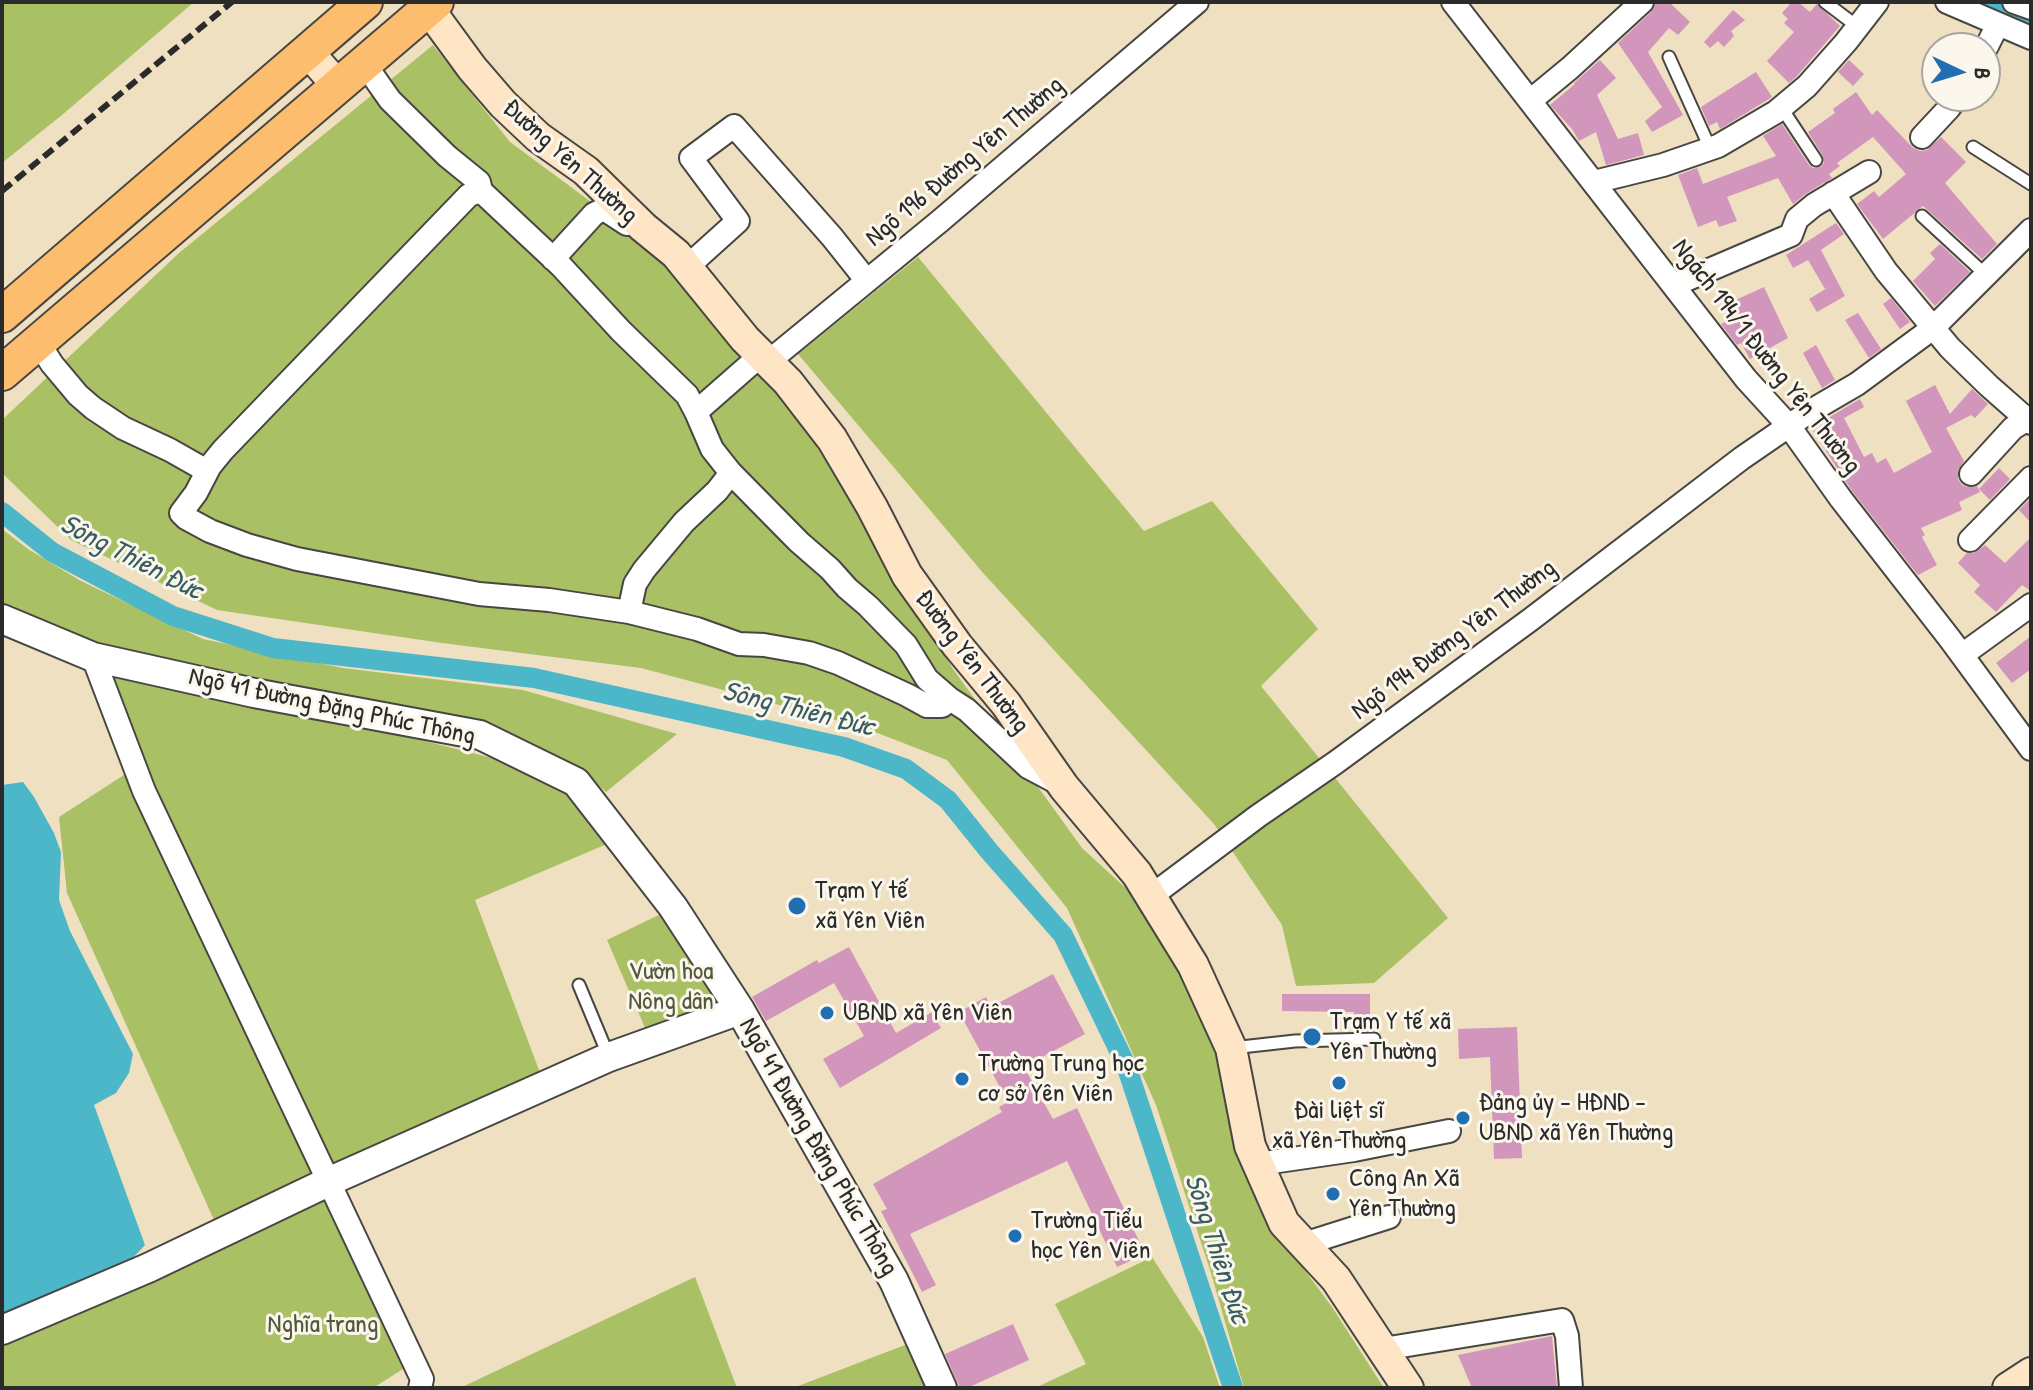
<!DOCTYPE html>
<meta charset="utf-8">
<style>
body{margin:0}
#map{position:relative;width:2033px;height:1390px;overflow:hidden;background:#efe0c1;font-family:"Patrick Hand",sans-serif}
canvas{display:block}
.frame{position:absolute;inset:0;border:4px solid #2b2b2b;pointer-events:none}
.north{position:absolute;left:1921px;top:32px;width:80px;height:80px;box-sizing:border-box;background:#fbf7ec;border:2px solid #a8a59f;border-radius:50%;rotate:94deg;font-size:22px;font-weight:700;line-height:32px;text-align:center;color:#2b2b2b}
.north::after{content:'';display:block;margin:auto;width:28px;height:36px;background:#1f6fb2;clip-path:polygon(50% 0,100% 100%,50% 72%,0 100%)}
</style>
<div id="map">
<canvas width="2033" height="1390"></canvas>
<div class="frame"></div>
<div class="north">B</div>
</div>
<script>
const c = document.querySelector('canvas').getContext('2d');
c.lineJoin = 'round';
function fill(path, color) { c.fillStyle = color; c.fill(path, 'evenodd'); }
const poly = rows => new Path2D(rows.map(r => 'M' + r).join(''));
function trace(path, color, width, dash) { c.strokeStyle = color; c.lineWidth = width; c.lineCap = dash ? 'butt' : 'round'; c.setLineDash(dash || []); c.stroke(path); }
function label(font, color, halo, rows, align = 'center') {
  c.font = font + ' "Patrick Hand",sans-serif'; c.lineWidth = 6; c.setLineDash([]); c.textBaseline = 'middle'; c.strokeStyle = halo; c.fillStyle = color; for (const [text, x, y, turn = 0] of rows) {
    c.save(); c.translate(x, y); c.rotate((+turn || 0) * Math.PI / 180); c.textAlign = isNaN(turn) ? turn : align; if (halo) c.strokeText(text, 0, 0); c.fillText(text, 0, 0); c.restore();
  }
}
fill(poly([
 [2,2,194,2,62,115,2,163],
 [433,45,510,142,648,244,719,329,817,437,953,669,1082,848,1142,903,1206,1015,1258,1207,1332,1307,1384,1388,1244,1388,1211,1273,1156,1105,1067,908,947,760,862,727,641,668,442,643,217,610,71,540,2,473,2,420,179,253],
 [918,257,1144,531,1212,501,1318,629,1261,686,1448,918,1374,983,1296,986,1282,925,1214,824,984,574,798,354],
 [2,529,28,549,81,581,203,639,343,668,523,690,677,734,606,792,581,771,488,723,105,649,2,608],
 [108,675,350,722,492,758,572,796,607,844,475,900,542,1078,333,1169,264,1019,246,1031,403,1369,373,1388,2,1388,2,1337,223,1240,67,893,59,817,144,762],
 [667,911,733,1009,649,1037,607,940],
 [1152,1257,1203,1337,1220,1388,1035,1388,1086,1364,1055,1304],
 [695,1277,737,1388,460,1388],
 [910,1343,929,1388,793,1388]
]), '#aac064');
fill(poly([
 [1975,2,2002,2,2031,14,2031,25],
 [23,782,34,797,54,833,61,852,59,900,70,931,133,1054,129,1073,116,1093,94,1105,145,1245,129,1262,2,1316,2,785]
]), '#4cb7c9');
trace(poly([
 [2,512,52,552,173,616,273,648,534,678,844,747,906,769,948,800,989,851,1063,935,1126,1065,1233,1388]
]), '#4cb7c9', 20);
fill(poly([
 [1656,2,1669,2,1690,22,1678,35,1669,28,1648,52,1683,115,1652,132,1645,121,1662,107,1618,43,1651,12],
 [1792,2,1798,2,1810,12,1817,4,1840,26,1797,76,1789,83,1767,61,1794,32,1784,23,1788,19,1782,13],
 [1733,10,1745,20,1731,31,1734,36,1724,47,1718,41,1710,48,1704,42],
 [1600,60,1616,78,1597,95,1618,139,1638,133,1644,155,1606,165,1596,132,1579,141,1572,129,1550,105,1575,84,1574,83],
 [1849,60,1864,74,1853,86,1838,72],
 [1756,72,1772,97,1720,129,1717,122,1709,126,1701,107],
 [1856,92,1872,115,1877,110,1913,148,1920,151,1927,150,1941,137,1966,162,1945,183,1997,244,1982,259,1923,206,1883,239,1857,204,1874,191,1879,197,1906,174,1873,137,1837,163,1840,166,1829,174,1832,178,1807,193,1793,204,1778,178,1727,197,1737,221,1719,227,1716,220,1698,227,1678,175,1697,168,1703,184,1776,156,1763,136,1782,124,1809,165,1813,168,1820,167,1824,163,1823,156,1808,132,1835,113,1833,109],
 [1836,223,1844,234,1821,250,1845,296,1817,312,1809,299,1834,284,1825,289,1808,260,1793,268,1786,255],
 [1940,244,1970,272,1935,306,1913,281,1935,259,1930,253],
 [1764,287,1788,338,1750,359,1741,343,1737,345,1721,324,1735,317,1729,303],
 [1891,298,1910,322,1900,329,1883,304],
 [1858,313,1881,349,1869,358,1845,320],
 [1816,345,1835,380,1822,388,1803,353],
 [1935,385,1950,414,1972,389,1988,404,1975,418,1971,415,1946,428,1964,461,1958,470,1958,479,1962,485,1967,487,1977,486,1980,492,1959,502,1962,510,1921,528,1925,535,1922,537,1937,565,1918,575,1852,491,1811,428,1860,399,1864,407,1844,418,1864,457,1872,453,1877,463,1886,458,1894,473,1932,452,1906,401],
 [1999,468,2010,479,1990,500,1979,489],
 [2030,499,2031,500,2031,523,2019,510],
 [2031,537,2031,591,2022,585,1996,612,1974,592,1980,585,1958,563,1967,553,1974,553,1985,545,2005,563],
 [2031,636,2031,669,2012,683,1996,663],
 [849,947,896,1033,932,1012,941,1028,840,1088,823,1059,864,1036,834,983,766,1021,752,997,817,960,819,963],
 [1053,974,1085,1034,1024,1067,1053,1119,1077,1108,1145,1254,1117,1267,1067,1161,910,1234,936,1285,922,1292,881,1211,887,1209,873,1184,1002,1112,999,1107,1008,1102,959,1012,986,997,991,1007],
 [1282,994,1370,994,1370,1031,1354,1031,1354,1012,1282,1011],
 [1517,1027,1522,1158,1494,1159,1490,1057,1459,1059,1458,1029],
 [1013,1324,1029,1360,967,1388,960,1388,945,1354],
 [1552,1336,1557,1388,1472,1388,1458,1355]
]), '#d295bc');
const service = poly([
 [1825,2,1858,27],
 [1669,57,1710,148],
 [1781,107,1816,160],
 [1973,147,2031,184],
 [1922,216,1986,275],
 [579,985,609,1057],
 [1232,1048,1295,1041,1374,1039]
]);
const minor = poly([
 [1453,2,1746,379,1789,426,1841,499,1950,639,2031,749],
 [1947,2,2031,38],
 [2014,2,2031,8],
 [1985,50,1998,24],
 [364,63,390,100,447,156,479,182,481,191],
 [1530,101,1570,68,1642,2],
 [1922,137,1949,108,1957,96],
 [1594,182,1663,165,1718,146,1776,112,1807,86,1846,42,1877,2],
 [1833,193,1886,271,1950,348,1989,386,2031,423],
 [553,259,594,214,604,209,627,224],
 [687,267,738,221,691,158,734,126,832,237,867,281],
 [1674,285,1791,235,1797,219,1814,205,1869,172],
 [38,342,52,364,78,395,93,408,123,428,170,450,207,471],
 [761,355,696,412,712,449,731,473,799,542,830,569,847,588,868,606,906,645,927,679,950,699,967,710,1028,767,1060,784],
 [768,362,940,221,1197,2],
 [696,412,687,395,621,331,561,266,481,191,469,195,223,450,210,466,196,493,181,513,186,518,210,531,247,545,297,559,479,594,549,600,629,612,697,629,739,644,764,645,809,653,838,663,907,695,927,706,942,706,950,699],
 [1971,474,2013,428,2031,417],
 [1970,540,2031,478],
 [629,612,635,584,644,570,684,522,717,491,731,473],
 [1962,655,2031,605],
 [93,657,144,791,422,1379,420,1388],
 [1150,897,1258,816,1335,763,1530,620,1742,458,1809,412,1857,384,1933,328,2031,230],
 [1258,1164,1354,1150,1449,1131],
 [1304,1244,1389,1217],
 [1383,1349,1562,1320,1567,1336,1571,1388]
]);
const tertiary = poly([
 [2,619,93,657,254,693,480,735,576,782,673,907,740,1010,894,1281,942,1388],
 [2,1330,148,1268,330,1181,609,1057,740,1010]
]);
const secondary = poly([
 [428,8,472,68,503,104,538,137,586,171,643,227,676,254,745,339,788,382,832,439,872,507,907,575,957,645,1006,704,1064,787,1137,874,1193,965,1231,1048,1250,1146,1284,1223,1336,1279,1408,1388],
 [308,52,338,86],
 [2008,1388,2031,1373]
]);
const primary = poly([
 [2,315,365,2],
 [2,373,436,2]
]);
trace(service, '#484642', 15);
trace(minor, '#484642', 26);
trace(tertiary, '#484642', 32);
trace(secondary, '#484642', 34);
trace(primary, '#484642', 38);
trace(service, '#fff', 11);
trace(minor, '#fff', 22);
trace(tertiary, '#fff', 28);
trace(secondary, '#fee5c5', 30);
trace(primary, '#fcbd6e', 34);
trace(poly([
 [2,191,232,2]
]), '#2b2b2b', 6, [12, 6]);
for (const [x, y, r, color] of [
 [797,906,10,"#1f6fb2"],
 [827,1013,8,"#1f6fb2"],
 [1312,1037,10,"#1f6fb2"],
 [962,1079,8,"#1f6fb2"],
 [1339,1083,8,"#1f6fb2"],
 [1463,1118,8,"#1f6fb2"],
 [1333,1194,8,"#1f6fb2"],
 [1015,1236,8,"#1f6fb2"]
]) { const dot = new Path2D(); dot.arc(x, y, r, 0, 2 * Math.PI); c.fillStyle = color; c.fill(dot); trace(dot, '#fbf7ec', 3); }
label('26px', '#2b2b2b', '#fbf7ec', [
 ["Đường Yên Thường",570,162,42],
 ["Ngõ 196 Đường Yên Thường",965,162,-40],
 ["Ngách 194/1 Đường Yên Thường",1766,357,52],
 ["Ngõ 194 Đường Yên Thường",1454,640,-37],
 ["Đường Yên Thường",972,662,53],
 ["Ngõ 41 Đường Đặng Phúc Thông",332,707,12],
 ["Ngõ 41 Đường Đặng Phúc Thông",818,1147,60]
]);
label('26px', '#2b2b2b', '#fbf7ec', [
 ["Trạm Y tế",815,891],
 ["xã Yên Viên",815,921],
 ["UBND xã Yên Viên",843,1013],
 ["Trạm Y tế xã",1330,1022],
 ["Yên Thường",1330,1052],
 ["Trường Trung học",978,1064],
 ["cơ sở Yên Viên",978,1094],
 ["Đảng ủy - HĐND -",1479,1103],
 ["UBND xã Yên Thường",1479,1133],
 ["Đài liệt sĩ",1339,1111,"center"],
 ["xã Yên Thường",1339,1141,"center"],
 ["Công An Xã",1349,1179],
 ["Yên Thường",1349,1209],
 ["Trường Tiểu",1031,1221],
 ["học Yên Viên",1031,1251]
], 'left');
label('26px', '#51583c', '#fbf7ec', [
 ["Vườn hoa",671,972],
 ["Nông dân",671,1002],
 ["Nghĩa trang",323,1325]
]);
label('italic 28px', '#375c62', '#fbf7ec', [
 ["Sông Thiên Đức",131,558,27],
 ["Sông Thiên Đức",798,710,14],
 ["Sông Thiên Đức",1216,1249,72]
]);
</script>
